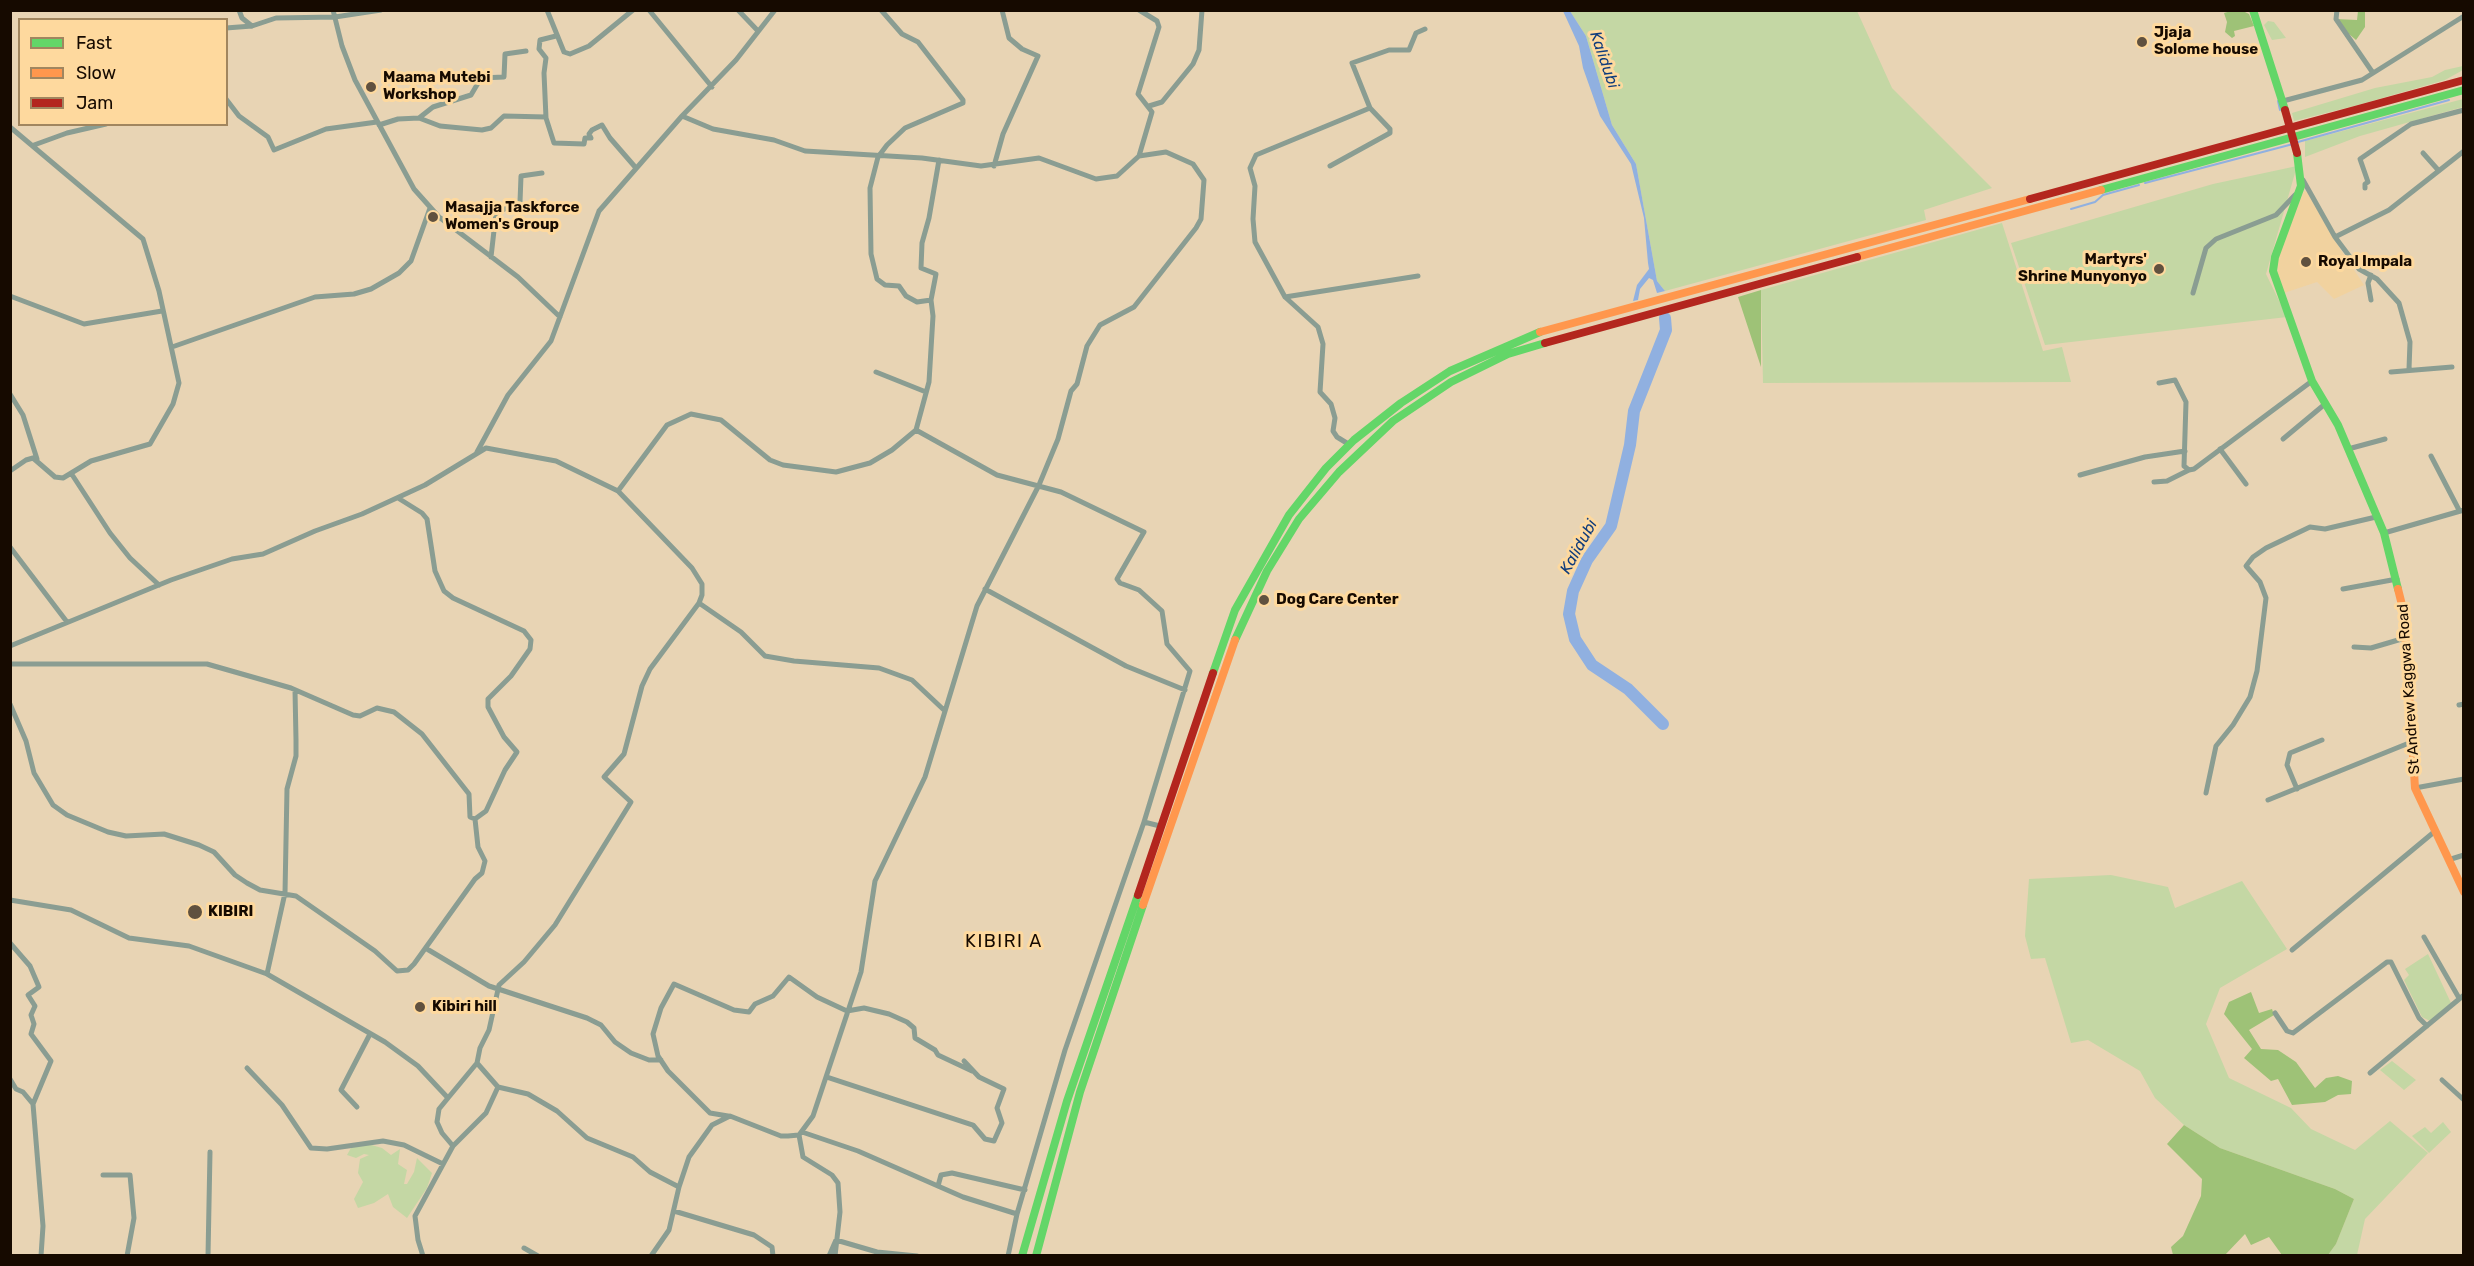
<!DOCTYPE html>
<style>
body{margin:0}
#map{position:relative;width:2474px;height:1266px;overflow:hidden;background:#e8d4b4;font-family:Rubik,sans-serif}
canvas{display:block}
.frame{position:absolute;inset:0;border:12px solid #160a00;pointer-events:none}
.legend{position:absolute;left:18px;top:18px;width:210px;height:108px;box-sizing:border-box;background:#fed99e;border:2px solid #a1865f;margin:0;padding:8px 10px;list-style:none;font-size:18px;color:#160a00}
.legend li{display:flex;align-items:center;gap:12px;height:30px}
.legend b{width:30px;border:2px solid #a1865f}
</style>
<div id="map">
<canvas width="2474" height="1266"></canvas>
<div class="frame"></div>
<ul class="legend">
<li><b style="height:8px;background:#63d668"></b>Fast</li>
<li><b style="height:8px;background:#ff974d"></b>Slow</li>
<li><b style="height:8px;background:#b3261e"></b>Jam</li>
</ul>
</div>
<script>
const c = document.querySelector('canvas').getContext('2d');
c.lineJoin = 'round';
function fill(path, color) { c.fillStyle = color; c.fill(path, 'evenodd'); }
const poly = rows => new Path2D(rows.map(r => 'M' + r).join(''));
function trace(path, color, width, dash) { c.strokeStyle = color; c.lineWidth = width; c.lineCap = dash ? 'butt' : 'round'; c.setLineDash(dash || []); c.stroke(path); }
function label(font, color, halo, rows, align = 'center') {
  c.font = font + ' Rubik,sans-serif'; c.lineWidth = 6; c.setLineDash([]); c.textBaseline = 'middle'; c.strokeStyle = halo; c.fillStyle = color; for (const [text, x, y, turn = 0] of rows) {
    c.save(); c.translate(x, y); c.rotate((+turn || 0) * Math.PI / 180); c.textAlign = isNaN(turn) ? turn : align; if (halo) c.strokeText(text, 0, 0); c.fillText(text, 0, 0); c.restore();
  }
}
fill(poly([
 [2304,191,2307,192,2333,238,2364,285,2334,299,2317,282,2284,293,2278,278,2277,258]
]), '#f1d29f');
fill(poly([
 [1570,11,1857,11,1892,88,1992,188,1924,210,1926,220,1665,291,1657,281,1636,164,1612,125,1586,36],
 [2268,21,2274,22,2286,38,2272,40,2264,25],
 [2463,66,2463,70,2445,80,2358,105,2294,121,2292,113,2375,88,2432,77,2445,70],
 [2463,99,2463,107,2360,136,2305,157,2305,141],
 [2297,166,2266,274,2287,317,2045,345,2011,243,2213,184],
 [2002,223,2043,351,2062,347,2071,382,1763,383,1761,290],
 [2111,875,2168,887,2175,908,2242,881,2287,949,2220,988,2206,1024,2229,1078,2291,1108,2311,1129,2355,1150,2390,1121,2428,1153,2365,1219,2357,1255,2328,1255,2336,1244,2354,1199,2335,1189,2220,1148,2184,1125,2155,1098,2140,1071,2088,1040,2071,1043,2045,958,2031,959,2025,936,2029,879],
 [2428,954,2451,1003,2430,1021,2422,1017,2404,980,2409,975,2405,969],
 [2392,1061,2416,1080,2404,1090,2380,1070],
 [2443,1122,2451,1132,2429,1153,2412,1136,2425,1127,2431,1133],
 [368,1144,382,1148,391,1155,400,1149,398,1164,407,1170,404,1184,407,1184,414,1172,417,1158,432,1173,427,1188,407,1218,393,1207,388,1194,374,1203,358,1208,354,1199,363,1182,358,1173,360,1159,369,1155,364,1154,356,1158,347,1155,352,1146]
]), '#c4d7a4');
fill(poly([
 [2231,11,2243,11,2249,14,2254,26,2234,31,2235,36,2232,38,2225,32,2227,22,2224,13],
 [2358,11,2365,11,2365,27,2356,40,2343,29,2336,19,2357,20],
 [1761,290,1761,367,1738,297],
 [2251,992,2259,1013,2272,1009,2274,1015,2249,1030,2261,1049,2278,1050,2296,1062,2315,1088,2326,1078,2338,1076,2352,1081,2351,1094,2338,1095,2325,1102,2292,1105,2278,1079,2271,1081,2244,1058,2252,1049,2224,1014,2229,1002],
 [2184,1125,2220,1148,2335,1189,2354,1199,2336,1244,2328,1255,2282,1255,2269,1237,2251,1245,2245,1234,2225,1255,2173,1255,2171,1247,2183,1236,2201,1196,2202,1179,2167,1144]
]), '#9ec277');
fill(poly([
 [1563,11,1570,11,1586,36,1612,125,1636,164,1657,281,1665,291,1657,293,1653,280,1649,278,1640,289,1638,300,1633,301,1637,285,1649,269,1648,263,1644,218,1631,164,1600,116,1583,68,1579,46]
]), '#90b0e0');
trace(poly([
 [2278,101,2280,110],
 [2298,142,2449,100],
 [2145,183,2293,144],
 [2071,209,2095,202,2103,195,2139,185]
]), '#90b0e0', 2);
trace(poly([
 [1663,724,1628,689,1592,665,1575,639,1569,614,1573,591,1587,560,1611,526,1630,445,1634,411,1666,330,1665,318]
]), '#90b0e0', 12);
trace(poly([
 [239,10,242,18,252,26],
 [333,10,342,46,355,80,414,189,439,217,518,277,560,317],
 [547,10,564,52,570,54,589,46,633,10],
 [649,10,712,87],
 [738,10,758,31],
 [881,10,902,34,918,42,963,100,963,103,905,128,887,145,878,157,870,188,871,254,877,279,885,285,899,286,906,296,917,302,931,300],
 [2337,10,2336,19,2373,73],
 [226,28,252,26,276,18,335,17,381,10],
 [556,36,540,40,539,49,546,58,544,73,546,118,554,143,584,144,585,138,591,138,589,134,592,130,602,125,610,138,636,168],
 [226,99,239,116,268,137,274,150,326,129,377,122],
 [2283,101,2362,80,2464,16],
 [1149,106,1162,102,1193,64,1199,50,1202,10],
 [419,118,433,107,471,95,481,78,504,77,505,54,526,51],
 [379,125,398,119,419,118,440,126,482,130,491,128,504,116,546,117],
 [10,127,143,239,159,291,179,383,173,404,150,444,91,461,63,478,55,477,33,458,26,460,10,471],
 [34,145,67,133,106,124],
 [2423,153,2439,171],
 [1139,156,1152,112,1138,94,1159,27,1157,21,1139,10],
 [994,166,1003,134,1038,56,1022,49,1009,38,1002,10],
 [1330,166,1390,133,1390,129,1370,108,1352,63,1389,50,1409,50,1416,33,1425,29],
 [2303,180,2335,237,2389,210,2464,151],
 [2365,188,2365,184,2368,182,2360,159,2411,124,2464,110],
 [2335,237,2359,269,2377,279,2399,303,2410,342,2409,369],
 [491,257,496,213,520,202,521,176,542,173],
 [2371,275,2368,283,2371,300],
 [2193,293,2206,248,2216,239,2276,215,2295,195],
 [10,296,84,324,162,311],
 [1285,297,1418,276],
 [172,347,315,297,354,294,371,289,399,273,411,261,430,208],
 [876,372,926,392],
 [2391,372,2452,367],
 [2159,383,2175,380,2186,402,2184,466,2189,470,2194,469,2312,381],
 [10,394,23,415,37,459],
 [916,430,997,475,1061,492,1144,532,1117,579,1120,583,1139,590,1162,611,1167,644,1190,671,1144,822,1160,826],
 [2283,439,2325,404],
 [1350,445,1337,437,1333,431,1335,418,1331,404,1320,392,1323,344,1318,327,1285,297,1255,242,1253,219,1255,186,1250,168,1256,155,1370,108],
 [2220,449,2246,484],
 [2348,449,2385,439],
 [477,452,508,395,551,341,599,211,682,116,736,60,775,10],
 [2431,456,2459,510],
 [71,473,110,533,130,558,159,585],
 [2080,475,2145,457,2185,451],
 [2154,482,2167,481,2189,470],
 [618,491,667,425,691,414,721,420,770,460,783,465,836,472,870,463,892,450,916,430,929,382,933,316,931,300,936,274,921,268,922,243,929,218,939,160],
 [398,498,422,513,427,519,435,571,444,591,453,598,524,631,531,640,530,649,511,676,488,699,488,707,504,737,517,752,505,770,486,811,475,819],
 [2384,533,2464,510],
 [10,547,67,622],
 [985,589,1126,666,1185,690],
 [2343,589,2397,579],
 [699,603,741,632,765,656,794,661,879,668,912,680,945,711],
 [10,646,171,580,232,559,263,554,315,531,362,514,425,485,486,448,556,461,618,491,692,568,702,584,702,595,699,603,650,669,642,686,624,754,604,777,631,802,555,925,524,962,499,985,489,1030,480,1048,477,1063,498,1087,528,1094,557,1111,587,1138,633,1157,650,1172,679,1187],
 [2354,647,2371,648,2405,638],
 [10,664,207,664,291,688,353,715,360,716,377,708,394,712,422,734,469,794,470,817,475,819,478,847,485,861,482,873,475,879,414,964,408,970,397,971,375,951,296,896,260,890,247,883,235,875,214,852,199,845,164,834,126,836,108,832,67,815,53,805,34,773,26,741,10,704],
 [2459,705,2464,704],
 [2415,788,2464,779],
 [2297,789,2287,765,2290,753,2322,740],
 [2206,793,2216,746,2233,725,2250,697,2257,671,2266,598,2260,582,2246,566,2253,557,2266,548,2310,527,2325,529,2376,517],
 [2268,800,2414,741],
 [2448,860,2464,855],
 [10,900,71,910,129,938,189,946,267,974,385,1042,418,1066,448,1098,439,1109,437,1122,442,1133,453,1146,415,1216,418,1240,423,1256],
 [2424,937,2459,998],
 [10,943,30,966,39,987,28,995,35,1006,31,1015,34,1024,31,1034,51,1061,33,1104,43,1226,41,1256],
 [427,949,489,986,587,1018,601,1025,615,1042,631,1053,649,1060,661,1060],
 [2292,950,2434,832],
 [267,974,285,893,287,789,296,756,296,740,295,690],
 [2275,1013,2287,1031,2293,1033,2387,962,2391,962,2419,1018,2427,1026],
 [247,1068,282,1105,311,1148,327,1149,383,1141,404,1145,443,1164],
 [2370,1073,2464,995],
 [827,1077,973,1125,985,1139,994,1141,1002,1123,997,1108,1004,1089,979,1077,964,1061],
 [10,1079,16,1089,23,1092,33,1104],
 [2442,1080,2464,1100],
 [448,1098,477,1063],
 [357,1107,341,1090,370,1034],
 [728,1116,710,1113,668,1071,658,1056,653,1034,661,1008,674,984,734,1010,749,1012,755,1004,773,996,789,977,817,997,847,1011,864,1008,889,1014,907,1022,914,1028,915,1038,935,1050,938,1055,972,1071],
 [802,1132,858,1151,963,1197,1017,1214],
 [799,1135,803,1157,832,1175,838,1183,840,1212,835,1256],
 [453,1146,486,1113,498,1087],
 [103,1175,130,1175,134,1218,127,1256],
 [938,1186,941,1175,952,1173,1025,1190],
 [674,1211,754,1235,772,1247,773,1256],
 [524,1248,538,1256],
 [208,1256,210,1152],
 [651,1256,669,1230,679,1187,689,1157,712,1125,730,1116,781,1136,788,1136,799,1135,813,1116,861,972,875,881,925,777,977,606,1039,485,1058,439,1071,391,1077,384,1087,346,1100,325,1134,307,1196,228,1201,219,1204,180,1193,164,1166,152,1139,156,1117,176,1096,179,1039,158,981,166,922,158,805,151,774,140,713,129,682,116],
 [829,1256,836,1240,877,1252,917,1256],
 [1008,1256,1017,1214,1065,1050,1144,822]
]), '#8a9d92', 5);
trace(poly([
 [2253,10,2285,110],
 [2297,153,2301,186,2275,257,2273,271,2312,381,2338,425,2384,533,2398,589],
 [2101,190,2464,90],
 [1235,640,1267,571,1299,519,1339,472,1393,421,1451,382,1508,354,1545,343],
 [1213,673,1235,610,1289,515,1326,468,1354,440,1401,403,1450,371,1540,332],
 [1022,1256,1067,1101,1138,895],
 [1036,1256,1080,1092,1143,905]
]), '#63d668', 8);
trace(poly([
 [1857,257,2101,190],
 [1540,332,2030,199],
 [2398,589,2404,613,2415,788,2464,892],
 [1143,905,1235,640]
]), '#ff974d', 8);
trace(poly([
 [2030,199,2464,80],
 [1545,343,1857,257],
 [1138,895,1213,673]
]), '#b3261e', 8);
trace(poly([
 [2285,110,2297,153]
]), '#b3261e', 8);
for (const [x, y, r, color] of [
 [2142,42,6,"#60513f"],
 [371,87,6,"#60513f"],
 [433,217,6,"#60513f"],
 [2306,262,6,"#60513f"],
 [2159,269,6,"#60513f"],
 [1264,600,6,"#60513f"],
 [195,912,8,"#60513f"],
 [420,1007,6,"#60513f"]
]) { const dot = new Path2D(); dot.arc(x, y, r, 0, 2 * Math.PI); c.fillStyle = color; c.fill(dot); trace(dot, '#fed99e', 2); }
label('bold 15px', '#160a00', '#fed99e', [
 ["Jjaja",2154,33],
 ["Solome house",2154,50],
 ["Maama Mutebi",383,78],
 ["Workshop",383,95],
 ["Masajja Taskforce",445,208],
 ["Women's Group",445,225],
 ["Martyrs'",2147,260,"right"],
 ["Shrine Munyonyo",2147,277,"right"],
 ["Royal Impala",2318,262],
 ["Dog Care Center",1276,600],
 ["KIBIRI",208,912],
 ["Kibiri hill",432,1007]
], 'left');
label('15px', '#160a00', '#fed99e', [
 ["St Andrew Kaggwa Road",2409,689,-94]
]);
label('italic 16px', '#103c7c', '#fed99e', [
 ["Kalidubi",1604,60,71],
 ["Kalidubi",1579,547,-61]
]);
c.letterSpacing = '1.5px';
label('18px', '#160a00', '#fed99e', [
 ["KIBIRI A",1004,942]
]);
c.letterSpacing = '0px';
</script>
